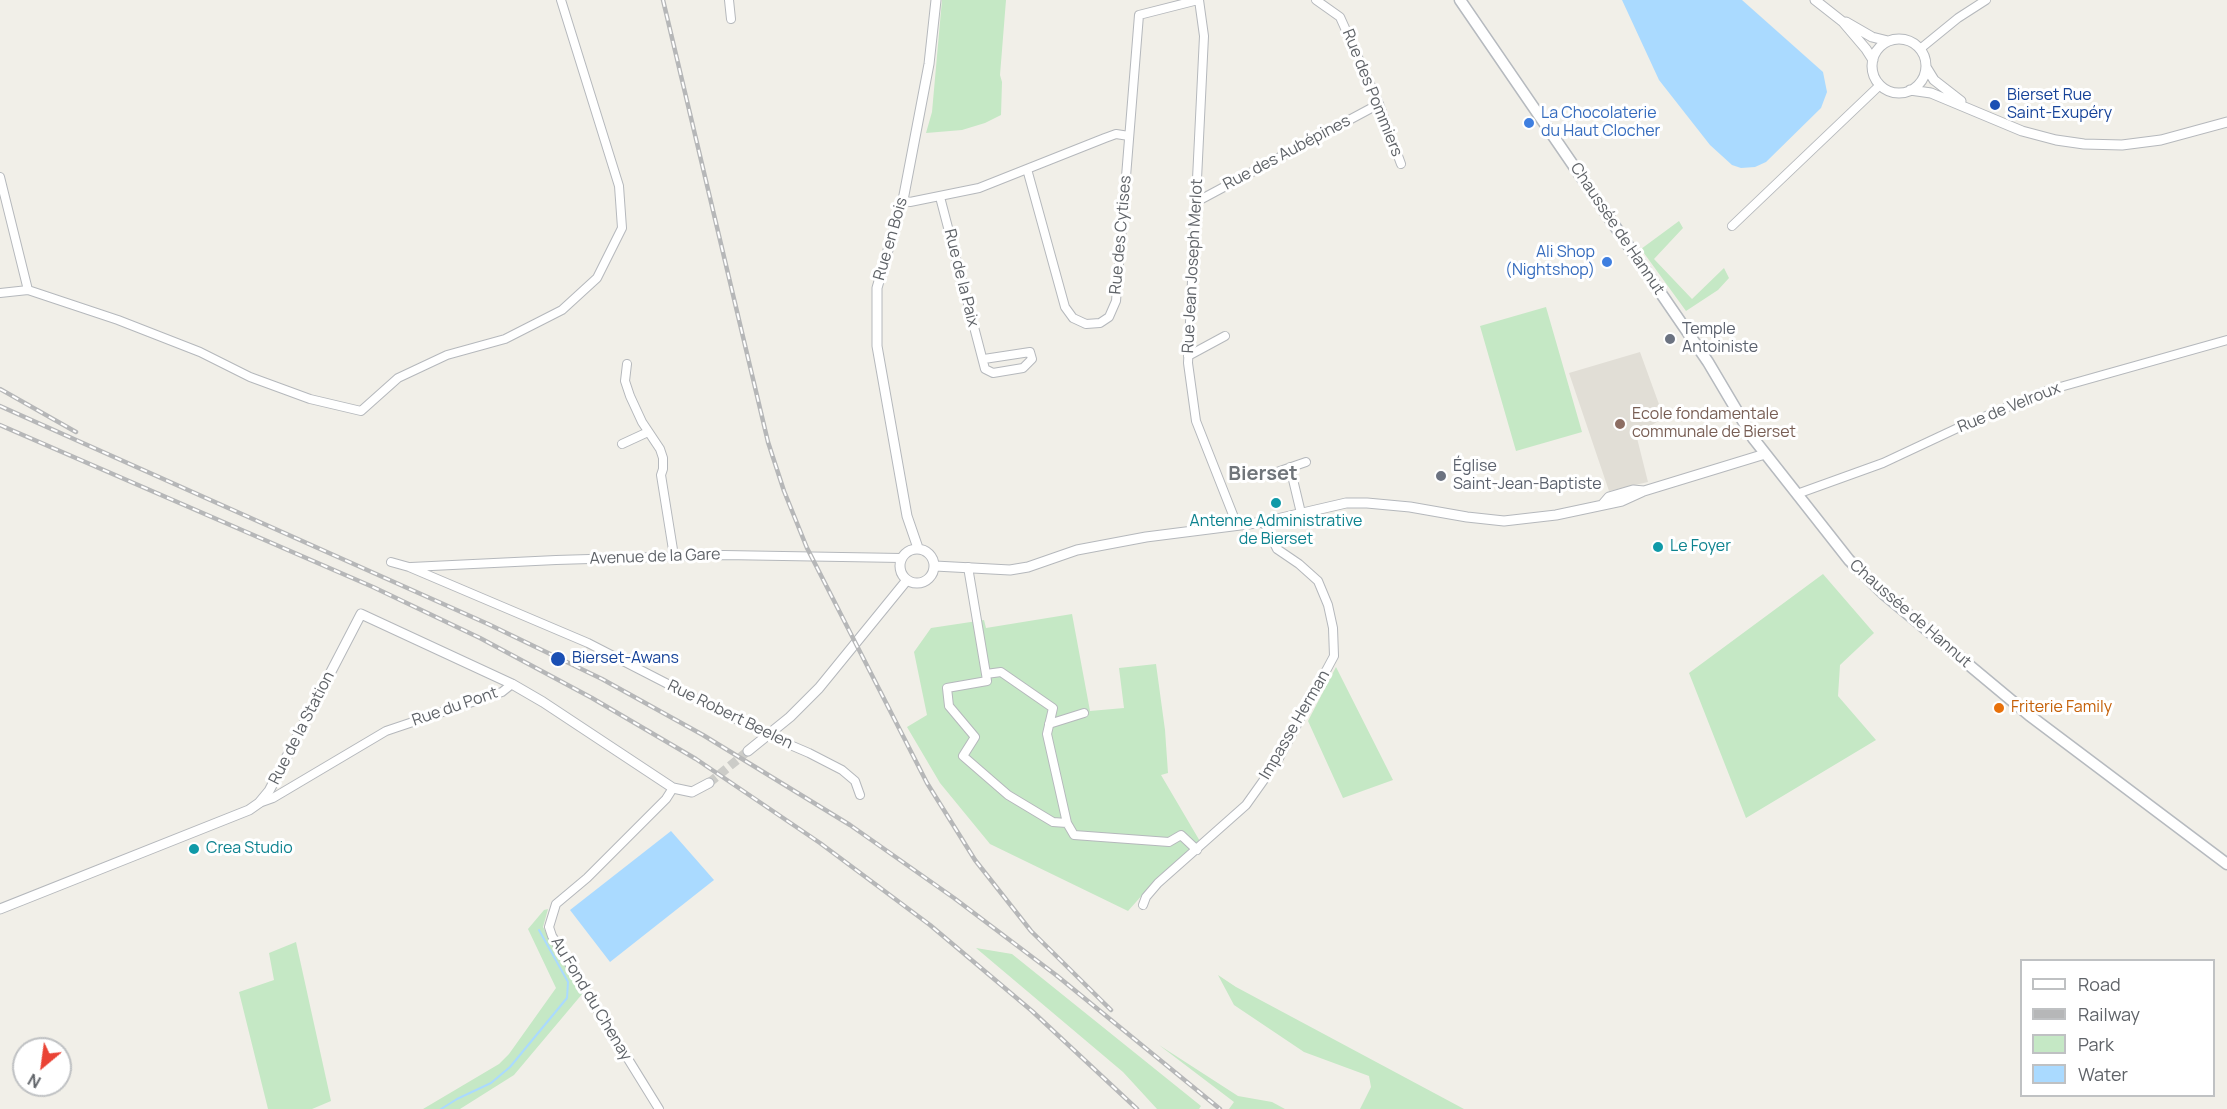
<!DOCTYPE html>
<meta charset="utf-8">
<style>
body{margin:0}
#map{position:relative;width:2227px;height:1109px;overflow:hidden;background:#f1efe8;font-family:Manrope,sans-serif}
canvas{display:block}
.legend{position:absolute;left:2020px;top:959px;width:195px;height:138px;box-sizing:border-box;background:#fff;border:2px solid #bfc1c3;margin:0;padding:8px 10px;list-style:none;font-size:18px;color:#5f6368}
.legend li{display:flex;align-items:center;gap:12px;height:30px}
.legend b{width:30px;border:2px solid #bfc1c3}
.north{position:absolute;left:12px;top:1037px;width:60px;height:60px;box-sizing:border-box;background:#fff;border:2px solid #bfc1c3;border-radius:50%;rotate:209deg;font-size:16px;font-weight:700;line-height:24px;text-align:center;color:#5f6368}
.north::after{content:'';display:block;margin:auto;width:21px;height:27px;background:#ea4335;clip-path:polygon(50% 0,100% 100%,50% 72%,0 100%)}
</style>
<div id="map">
<canvas width="2227" height="1109"></canvas>
<ul class="legend">
<li><b style="height:8px;background:#fff"></b>Road</li>
<li><b style="height:8px;background:#b6b7b8"></b>Railway</li>
<li><b style="height:16px;background:#c5e8c5"></b>Park</li>
<li><b style="height:16px;background:#aadaff"></b>Water</li>
</ul>
<div class="north">N</div>
</div>
<script>
const c = document.querySelector('canvas').getContext('2d');
c.lineJoin = 'round';
function fill(path, color) { c.fillStyle = color; c.fill(path, 'evenodd'); }
const poly = rows => new Path2D(rows.map(r => 'M' + r).join(''));
function trace(path, color, width, dash) { c.strokeStyle = color; c.lineWidth = width; c.lineCap = dash ? 'butt' : 'round'; c.setLineDash(dash || []); c.stroke(path); }
function label(font, color, halo, rows, align = 'center') {
  c.font = font + ' Manrope,sans-serif'; c.lineWidth = 6; c.setLineDash([]); c.textBaseline = 'middle'; c.strokeStyle = halo; c.fillStyle = color; for (const [text, x, y, turn = 0] of rows) {
    c.save(); c.translate(x, y); c.rotate((+turn || 0) * Math.PI / 180); c.textAlign = isNaN(turn) ? turn : align; if (halo) c.strokeText(text, 0, 0); c.fillText(text, 0, 0); c.restore();
  }
}
fill(poly([
 [1640,352,1664,418,1636,434,1648,482,1609,491,1569,373]
]), '#e1ded6');
fill(poly([
 [942,0,1006,0,1000,75,1002,82,1001,115,985,123,962,130,926,133,932,112],
 [1679,221,1683,228,1654,259,1692,299,1724,268,1729,278,1718,290,1686,311,1641,249],
 [1546,307,1582,432,1516,451,1480,326],
 [1823,574,1874,633,1840,665,1838,696,1876,740,1746,818,1689,673],
 [1072,614,1090,711,1124,708,1119,668,1156,664,1165,730,1168,773,1161,775,1201,843,1160,875,1128,911,990,844,940,783,907,727,927,715,914,652,931,628,984,620,986,628],
 [1336,667,1393,780,1343,798,1308,721],
 [548,909,543,927,583,993,514,1075,460,1109,423,1109,499,1064,509,1054,556,988,528,929,544,910],
 [296,942,331,1101,312,1109,268,1109,239,992,274,980,269,953],
 [976,948,1012,954,1201,1106,1199,1109,1157,1109,1123,1072],
 [1218,975,1236,987,1464,1109,1360,1109,1371,1087,1369,1076,1304,1052,1234,1005],
 [1159,1045,1238,1096,1272,1102,1285,1109,1229,1109,1234,1102]
]), '#c5e8c5');
fill(poly([
 [1622,0,1742,0,1823,72,1827,92,1821,108,1766,162,1755,167,1741,168,1732,165,1710,145,1659,80],
 [671,831,714,880,610,962,570,910]
]), '#aadaff');
trace(poly([
 [441,1109,457,1099,491,1083,510,1067,567,998,568,982,539,930]
]), '#aadaff', 2);
trace(poly([
 [709,783,748,751]
]), '#ccccc8', 9, [9, 4.5]);
const minor = poly([
 [729,0,731,19],
 [1199,0,1204,36,1188,363,1196,421,1237,525],
 [1316,0,1340,17,1379,104,1401,164],
 [1920,49,1958,18,1986,0],
 [1027,169,1065,307,1073,318,1086,324,1100,323,1109,317,1116,301,1139,15,1198,0],
 [0,177,28,290],
 [940,197,985,369,993,373,1023,368,1032,359,1030,352,984,359],
 [902,200,910,202,979,188,1105,138,1116,134,1129,136],
 [1196,202,1379,104],
 [1732,226,1880,85],
 [0,293,28,290,118,320,200,352,250,377,310,399,361,411,398,378,447,355,505,339,562,310,597,278,622,228,619,186,561,0],
 [1188,356,1225,336],
 [627,364,625,381,630,396,642,422,660,449,663,458,663,469,661,475,674,556],
 [622,444,648,432],
 [1290,467,1301,513],
 [1277,472,1306,462],
 [1797,494,1883,463,1962,426,2046,391,2227,340],
 [391,562,409,567,588,643,767,735,809,753,842,770,855,781,860,795],
 [411,567,556,560,724,555,901,558],
 [968,567,986,674],
 [1049,724,1084,713],
 [259,803,273,798,386,731,502,692,512,684],
 [1067,823,1047,734,1053,708,1001,672,986,674,987,681,947,688,949,706,975,737,963,756,1008,795,1053,822,1067,823,1074,835,1169,842,1181,835,1197,850],
 [1143,905,1146,897,1158,883,1246,805,1278,760,1334,656,1333,628,1328,605,1318,581,1299,564,1277,549,1264,522],
 [659,1109,552,936,549,927,556,904,587,878,666,799,673,788]
]);
const tertiary = poly([
 [1815,0,1843,22,1866,49,1873,60],
 [1846,22,1872,37,1888,41],
 '1872 66a27 27 0 1 1 54 0a27 27 0 1 1-54 0Z',
 [1926,67,1934,80,1961,101],
 [1910,90,1931,93,2022,131,2056,140,2084,144,2122,145,2161,140,2227,122],
 [1603,504,1609,497,1633,490,1644,491],
 [918,548,907,516,877,346,877,288,904,195,929,64,936,0],
 '900 566a17 17 0 1 1 34 0a17 17 0 1 1-34 0Z',
 [935,566,1010,570,1028,567,1077,550,1146,537,1264,522,1346,503,1367,503,1410,507,1467,517,1504,521,1556,515,1622,501,1644,491,1765,454],
 [748,751,790,717,819,688,907,580],
 [0,909,249,810,259,803,269,791,361,614,512,684,543,702,673,788,692,792,709,783]
]);
const secondary = poly([
 [1460,0,1708,362,1753,438,1849,560,1885,595,2029,715,2227,864]
]);
trace(minor, '#b5b8bc', 10);
trace(tertiary, '#b5b8bc', 11);
trace(secondary, '#b6babf', 13);
trace(minor, '#fff', 8);
trace(tertiary, '#fff', 9);
trace(secondary, '#fff', 10);
const rail = poly([
 [663,0,768,442,784,491,807,548,927,783,975,860,1031,931,1111,1010],
 [0,389,76,432],
 [0,406,488,624,602,679,703,735,850,825,954,898,1056,975,1220,1109],
 [0,425,373,587,480,638,592,698,696,759,820,843,930,925,1032,1011,1137,1109]
]);
trace(rail, '#b6b7b8', 4.5);
trace(rail, '#fff', 2, [7]);
for (const [x, y, r, color] of [
 [1995,105,6,"#1a4fb4"],
 [1529,123,6,"#3f7fe0"],
 [1607,262,6,"#3f7fe0"],
 [1670,339,6,"#6b7280"],
 [1620,424,6,"#8d6e63"],
 [1441,476,6,"#6b7280"],
 [1276,503,6,"#0f9aa8"],
 [1658,547,6,"#0f9aa8"],
 [558,659,8,"#1a4fb4"],
 [1999,708,6,"#e8710a"],
 [194,849,6,"#0f9aa8"]
]) { const dot = new Path2D(); dot.arc(x, y, r, 0, 2 * Math.PI); c.fillStyle = color; c.fill(dot); trace(dot, '#fff', 2); }
label('16px', '#5f6368', '#fff', [
 ["Rue des Pommiers",1372,93,68],
 ["Rue des Aubépines",1287,153,-28],
 ["Chaussée de Hannut",1617,229,56],
 ["Rue des Cytises",1121,235,-85],
 ["Rue en Bois",891,239,-74],
 ["Rue Jean Joseph Merlot",1193,266,-87],
 ["Rue de la Paix",961,278,76],
 ["Rue de Velroux",2009,408,-22],
 ["Avenue de la Gare",655,557,-2],
 ["Chaussée de Hannut",1910,614,41],
 ["Rue du Pont",455,707,-19],
 ["Rue Robert Beelen",730,715,26],
 ["Impasse Herman",1295,725,-60],
 ["Rue de la Station",302,728,-63],
 ["Au Fond du Chenay",591,999,59]
]);
label('16px', '#164399', '#fff', [
 ["Bierset Rue",2007,96],
 ["Saint-Exupéry",2007,114],
 ["Bierset-Awans",572,659]
], 'left');
label('16px', '#366cbe', '#fff', [
 ["La Chocolaterie",1541,114],
 ["du Haut Clocher",1541,132],
 ["Ali Shop",1595,253,"right"],
 ["(Nightshop)",1595,271,"right"]
], 'left');
label('16px', '#5b616d', '#fff', [
 ["Temple",1682,330],
 ["Antoiniste",1682,348],
 ["Église",1453,467],
 ["Saint-Jean-Baptiste",1453,485]
], 'left');
label('16px', '#785e54', '#fff', [
 ["Ecole fondamentale",1632,415],
 ["communale de Bierset",1632,433]
], 'left');
label('16px', '#0d838f', '#fff', [
 ["Antenne Administrative",1276,522,"center"],
 ["de Bierset",1276,540,"center"],
 ["Le Foyer",1670,547],
 ["Crea Studio",206,849]
], 'left');
label('16px', '#c56008', '#fff', [
 ["Friterie Family",2011,708]
], 'left');
label('bold 20px', '#70757a', '#fff', [
 ["Bierset",1263,474]
]);
</script>
